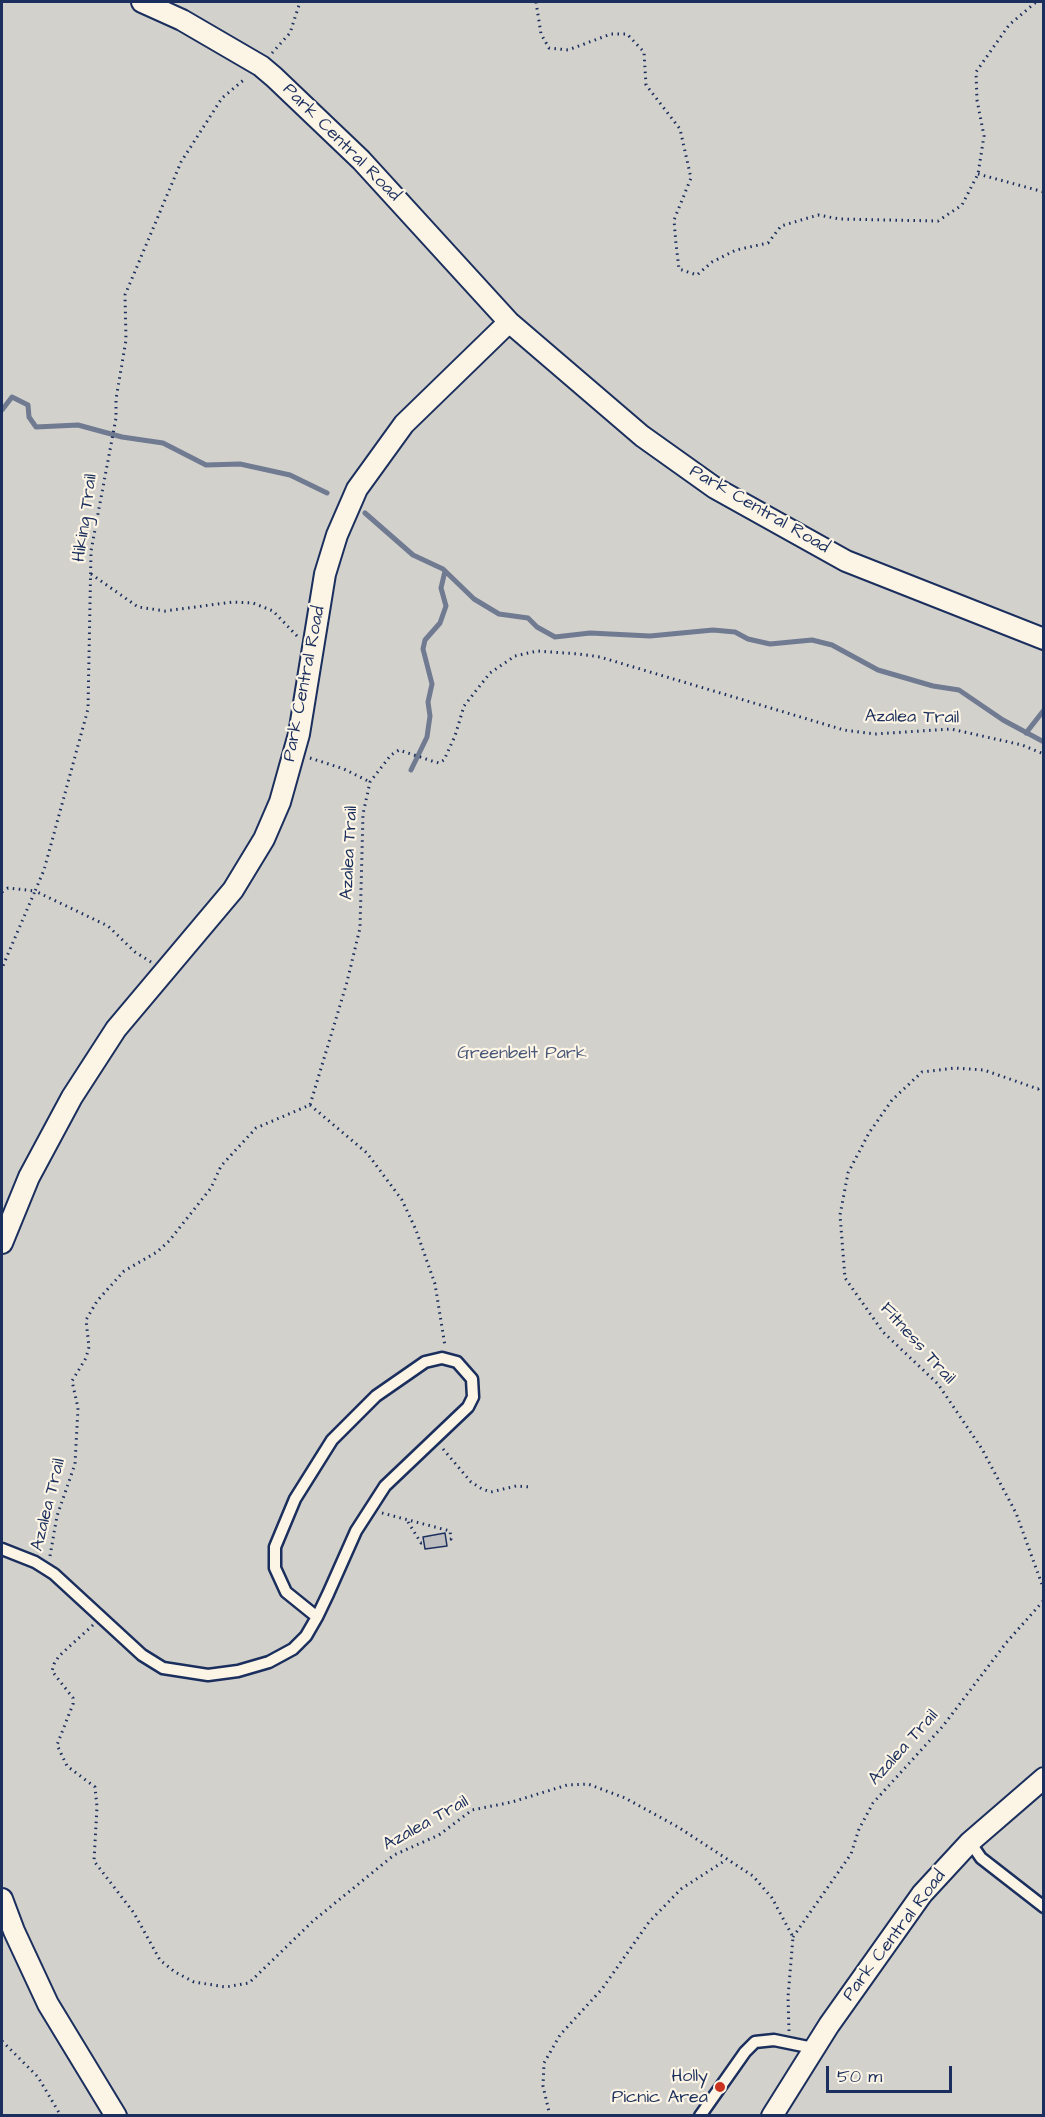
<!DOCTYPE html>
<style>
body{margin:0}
#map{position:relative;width:1045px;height:2117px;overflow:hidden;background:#f3ede0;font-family:"Architects Daughter",sans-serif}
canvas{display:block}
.frame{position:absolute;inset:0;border:3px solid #1b2f5e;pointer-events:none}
.scale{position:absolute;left:826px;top:2066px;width:126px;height:27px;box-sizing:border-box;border:3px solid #1b2f5e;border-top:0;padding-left:8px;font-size:18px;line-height:21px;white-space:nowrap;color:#1b2f5e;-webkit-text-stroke:4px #fcf5e5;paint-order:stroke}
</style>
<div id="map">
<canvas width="1045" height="2117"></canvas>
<div class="frame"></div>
<div class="scale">50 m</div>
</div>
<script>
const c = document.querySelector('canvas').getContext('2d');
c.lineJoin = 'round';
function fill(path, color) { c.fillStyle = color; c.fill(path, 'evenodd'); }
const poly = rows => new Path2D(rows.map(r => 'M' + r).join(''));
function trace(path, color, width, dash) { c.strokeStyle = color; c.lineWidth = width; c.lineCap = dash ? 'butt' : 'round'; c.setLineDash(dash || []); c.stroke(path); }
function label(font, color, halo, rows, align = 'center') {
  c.font = font + ' "Architects Daughter",sans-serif'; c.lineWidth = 4.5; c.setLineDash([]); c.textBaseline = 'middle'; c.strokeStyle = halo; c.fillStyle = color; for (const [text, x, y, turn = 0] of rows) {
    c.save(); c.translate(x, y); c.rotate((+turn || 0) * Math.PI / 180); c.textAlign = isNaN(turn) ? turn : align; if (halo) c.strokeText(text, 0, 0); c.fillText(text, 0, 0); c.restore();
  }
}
fill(poly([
 [2,2,1043,2,1043,2115,2,2116]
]), '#d3d1cc');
trace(poly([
 [2,410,12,397,28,405,29,417,36,427,78,425,122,437,163,443,206,465,240,464,290,475,327,493],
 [365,513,413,555,443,569,474,599,499,614,528,618,537,627,555,637,590,633,650,636,713,630,735,632,748,639,770,644,812,640,832,645,878,670,933,686,959,690,1003,720,1044,742],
 [1026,733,1044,710],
 [411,770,427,737,430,716,428,702,432,684,423,649,425,640,440,623,446,606,441,588,445,571]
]), '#707a91', 5);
const building = poly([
 [445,1533,447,1546,425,1549,423,1537,445,1533]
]);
fill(building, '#bebec0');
trace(building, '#1b2f5e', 1.5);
const service = poly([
 [2,1549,35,1562,54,1574,142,1655,163,1668,208,1675,238,1671,269,1662,293,1649,306,1636,317,1617,328,1594,356,1531,385,1486,468,1407,473,1397,472,1379,457,1362,442,1358,425,1362,376,1396,332,1440,295,1499,275,1547,275,1568,286,1592,317,1617],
 [970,1842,981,1858,1044,1907],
 [700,2116,745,2052,755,2042,774,2040,813,2048]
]);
const minor = poly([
 [142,2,182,20,261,66,274,77,361,160,509,322,642,436,715,488,846,561,1044,639],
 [2,1243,29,1177,72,1097,116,1029,233,890,264,839,280,802,299,734,325,574,337,535,357,489,404,424,509,322],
 [2,1899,14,1931,48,2004,116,2116],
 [772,2116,829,2025,922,1894,970,1842,1044,1778]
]);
trace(service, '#1b2f5e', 15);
trace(minor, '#1b2f5e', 24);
trace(poly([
 [536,2,541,34,549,48,568,50,611,34,627,34,644,52,646,85,680,129,691,178,674,220,676,244,679,269,697,275,712,262,736,250,768,243,781,226,818,215,840,219,938,221,962,205,978,174,984,136,977,100,976,72,1009,25,1036,2],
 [272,53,290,33,300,2],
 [978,174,1044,192],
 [91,574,138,607,165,611,233,602,253,603,273,611,297,636],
 [310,758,344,769,370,782],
 [2,892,8,888,35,891,2,968],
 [151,962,135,952,108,926,35,891,44,870,88,709,91,551,116,418,116,399,126,340,125,295,181,162,222,98,246,78],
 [1044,1085,1038,1089,984,1070,955,1068,922,1072,892,1100,869,1133,848,1173,840,1215,845,1278,883,1332,938,1384,982,1449,1016,1513,1044,1590],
 [310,1105,367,1153,402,1200,416,1230,435,1284,445,1346],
 [443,1449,471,1482,482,1489,491,1492,516,1486,531,1487],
 [382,1513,450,1531,451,1539,446,1539],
 [408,1522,421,1543,424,1542],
 [50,1556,57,1516,75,1464,78,1408,72,1381,86,1358,89,1347,86,1320,97,1301,124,1271,157,1252,169,1241,211,1188,221,1166,256,1128,310,1105,347,982,360,928,363,814,370,782,391,755,399,750,432,761,439,763,444,760,455,736,464,706,490,673,515,656,537,651,579,654,600,657,844,730,875,734,951,729,1022,745,1044,754],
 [93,1625,59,1656,54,1664,52,1671,73,1698,73,1704,57,1745,67,1766,95,1787,97,1807,94,1861,134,1913,160,1960,175,1972,194,1982,226,1987,249,1983,313,1921,394,1855,439,1835,472,1810,512,1802,567,1785,588,1784,625,1798,678,1827,753,1876,772,1898,793,1937],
 [793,1937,851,1854,859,1829,873,1803,943,1726,1006,1643,1044,1600],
 [789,2031,788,1997,793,1937],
 [2,2041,38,2077,61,2116],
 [550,2116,543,2086,544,2063,560,2035,602,1989,649,1922,681,1889,726,1860]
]), '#1b2f5e', 3, [1.5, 4.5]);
trace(service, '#fcf5e5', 10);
trace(minor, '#fcf5e5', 20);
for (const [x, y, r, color] of [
 [720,2087,6,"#c8321e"]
]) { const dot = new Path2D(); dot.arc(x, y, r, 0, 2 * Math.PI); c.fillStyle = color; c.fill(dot); trace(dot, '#fcf5e5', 2); }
label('18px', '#1b2f5e', '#fcf5e5', [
 ["Park Central Road",341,143,45],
 ["Park Central Road",759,510,30],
 ["Hiking Trail",86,518,-82],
 ["Park Central Road",305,684,-79],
 ["Azalea Trail",912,718,1],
 ["Azalea Trail",350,853,-87],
 ["Fitness Trail",917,1344,48],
 ["Azalea Trail",49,1505,-76],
 ["Azalea Trail",904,1748,-48],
 ["Azalea Trail",426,1824,-29],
 ["Park Central Road",895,1936,-53]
]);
label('18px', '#49587a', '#fcf5e5', [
 ["Greenbelt Park",522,1054]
]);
label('18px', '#1b2f5e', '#fcf5e5', [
 ["Holly",708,2077],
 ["Picnic Area",708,2098]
], 'right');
</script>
